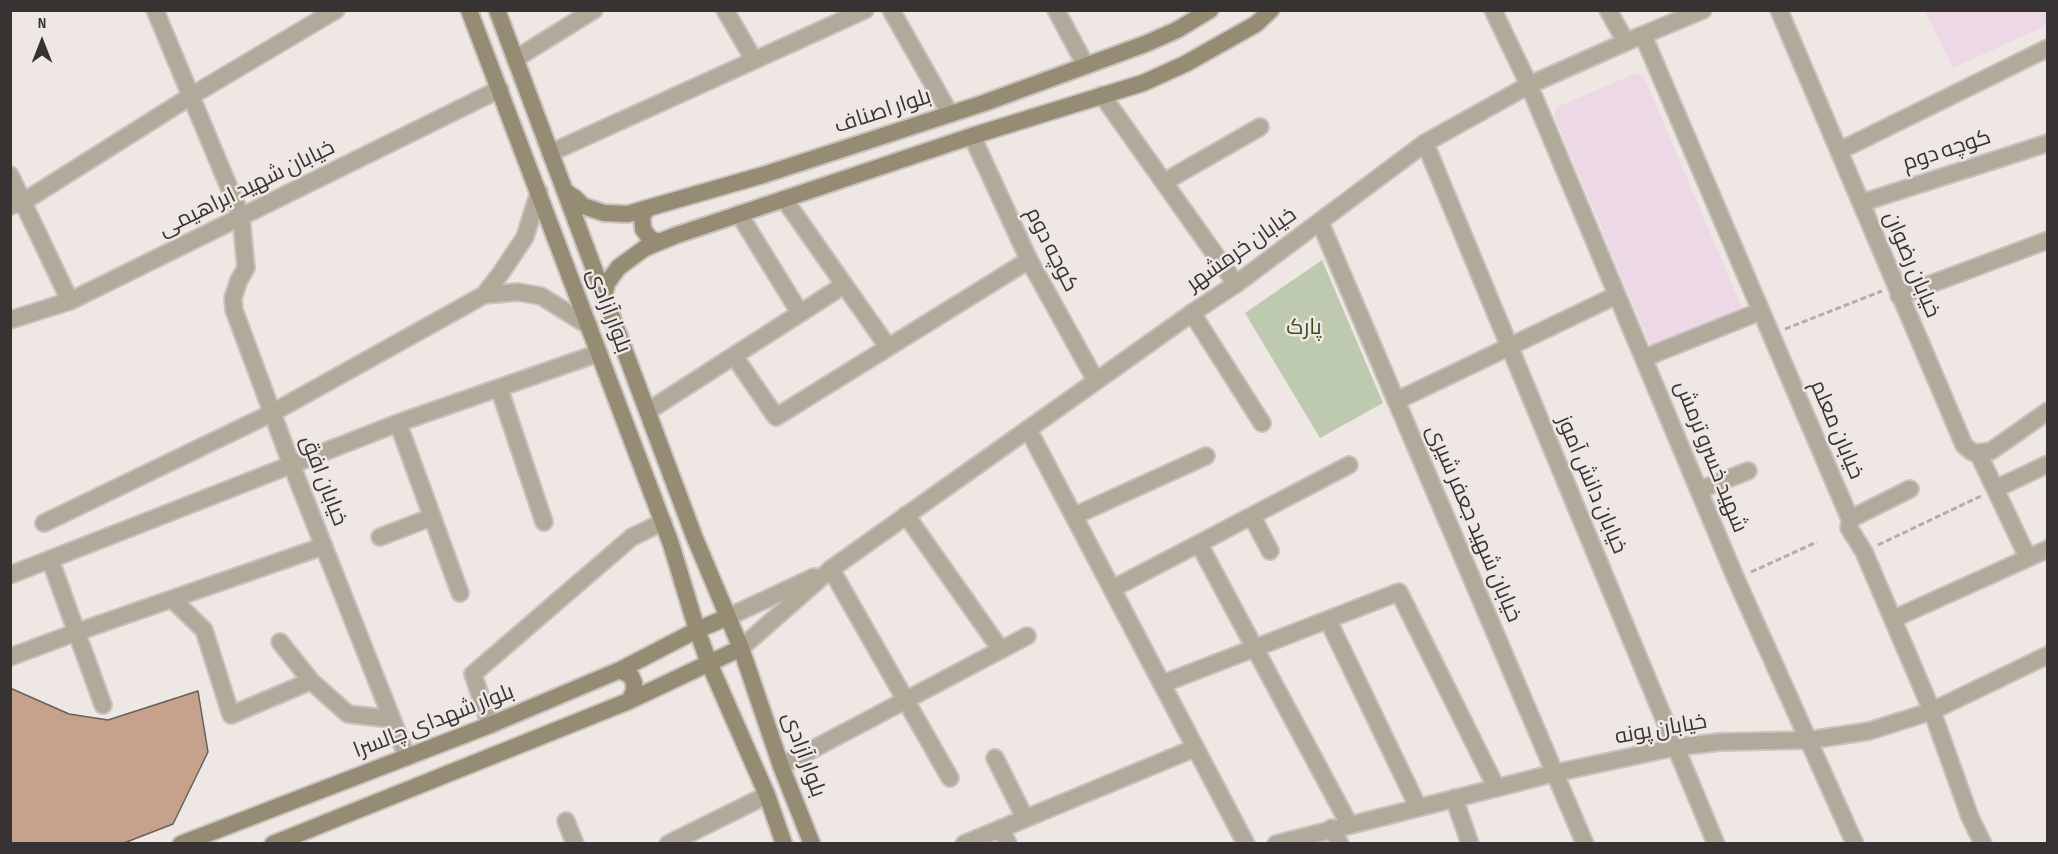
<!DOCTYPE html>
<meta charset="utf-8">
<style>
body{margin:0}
#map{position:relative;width:2058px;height:854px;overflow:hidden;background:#eee7e4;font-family:"Sofia Sans Condensed",sans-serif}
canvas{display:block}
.frame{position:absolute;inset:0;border:12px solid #363332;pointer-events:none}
.north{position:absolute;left:12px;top:12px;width:60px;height:60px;-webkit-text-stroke:4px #eee7e4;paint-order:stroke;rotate:0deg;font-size:16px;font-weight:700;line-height:24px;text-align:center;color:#363332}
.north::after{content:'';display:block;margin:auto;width:21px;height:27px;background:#363332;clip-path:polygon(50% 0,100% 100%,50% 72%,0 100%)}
</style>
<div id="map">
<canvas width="2058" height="854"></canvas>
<div class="frame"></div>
<div class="north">N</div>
</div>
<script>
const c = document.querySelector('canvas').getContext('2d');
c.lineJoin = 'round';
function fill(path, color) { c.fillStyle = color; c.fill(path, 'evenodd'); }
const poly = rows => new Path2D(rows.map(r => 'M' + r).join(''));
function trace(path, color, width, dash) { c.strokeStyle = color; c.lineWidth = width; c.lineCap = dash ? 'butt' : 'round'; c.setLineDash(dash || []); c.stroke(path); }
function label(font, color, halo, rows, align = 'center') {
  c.font = font + ' "Sofia Sans Condensed",Cairo,sans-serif'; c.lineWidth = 5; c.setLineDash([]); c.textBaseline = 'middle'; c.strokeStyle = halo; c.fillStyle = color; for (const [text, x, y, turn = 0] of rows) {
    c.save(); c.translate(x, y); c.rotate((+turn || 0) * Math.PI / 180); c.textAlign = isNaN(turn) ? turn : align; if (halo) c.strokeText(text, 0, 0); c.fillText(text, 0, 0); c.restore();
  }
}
fill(poly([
 [1925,11,2047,11,2047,25,1953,68],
 [1636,73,1645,79,1742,308,1651,347,1554,115,1557,107]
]), '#edd8e6');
fill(poly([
 [1322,260,1383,403,1320,438,1245,313]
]), '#becaaf');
const building = poly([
 [10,688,69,714,108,720,198,691,208,752,173,824,124,843,10,843,10,688]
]);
fill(building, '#c6a28c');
trace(building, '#66605d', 1.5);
const minor = poly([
 [155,10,241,216,246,268,239,280,233,298,234,310,292,466,407,757],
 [725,10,754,60],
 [891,10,950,114],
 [1056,10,1086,66],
 [1493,10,1529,85,1736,579,1855,844],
 [1608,10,1626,42],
 [1779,10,1964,445,1972,452,1978,453,1991,451,2048,411],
 [1643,35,1850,519,1849,528,1864,552,1932,711,1970,817,1983,844],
 [515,59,594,10],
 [1102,95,1236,284],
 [1425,143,1716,844],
 [1839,151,2048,48],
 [550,153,865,10],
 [10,175,70,301],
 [1164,182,1260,127],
 [784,199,888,347],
 [1861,203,2048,143],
 [10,206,23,202,191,96,336,10],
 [739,214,800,313],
 [1320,222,1585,844],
 [484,295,518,292,541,296,589,326],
 [1899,296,2048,240],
 [1192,313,1262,423],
 [10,320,70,301,500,89],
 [734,356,776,417,1029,260],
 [1644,358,1761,311],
 [499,388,544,522],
 [1396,401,1617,295],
 [648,411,844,285],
 [398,423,460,593],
 [1028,429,1246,844],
 [1978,453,2028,558],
 [1995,489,2048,464],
 [1699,490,1748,471],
 [906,515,1001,650],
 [1074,516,1206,456],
 [1252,516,1270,551],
 [1850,519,1910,489],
 [44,523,272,413,484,295,501,273,525,237,539,192],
 [380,537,432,517],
 [1199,544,1349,824],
 [50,559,103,705],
 [831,569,950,778],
 [10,575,398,423,599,353],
 [1112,589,1349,465],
 [172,599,204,630,231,715,311,681],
 [1893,619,2048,549],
 [1328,620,1418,807],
 [280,642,311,681,348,714,392,719],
 [10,657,77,632,324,546],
 [1162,684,1399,592,1496,787],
 [490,725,473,674,632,537,663,522],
 [995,758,1025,818],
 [781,766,1027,636],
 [1454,798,1470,844],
 [566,821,575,844],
 [1001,828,1008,844],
 [1332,828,1340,844],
 [668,844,767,795],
 [964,844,1195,748]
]);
const tertiary = poly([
 [972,136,1029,260,1096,381],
 [728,617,814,577],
 [741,648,831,569,1192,313,1236,284,1425,143,1529,85,1626,42,1703,10],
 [1276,844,1555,773,1676,747,1720,742,1810,740,1869,731,1932,711,2048,655]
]);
const secondary = poly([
 [469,10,671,544,697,630,709,663,767,795,784,844],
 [497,10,694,536,741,648,781,766,812,844],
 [566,192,575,198,583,206,604,213,628,214,648,208,763,175,984,103,1145,44,1177,30,1210,10],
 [648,208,642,216,643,229,650,239,660,242],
 [604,296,607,283,619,267,645,248,674,236,972,136,1143,83,1185,64,1256,24,1271,10],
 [620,670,631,676,634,683,634,691,629,701],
 [181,844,490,725,620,670,697,630,728,617],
 [273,844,629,701,741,648]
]);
trace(minor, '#c9c3c0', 20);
trace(tertiary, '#c9c3c0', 20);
trace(secondary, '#c9c3c0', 20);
trace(poly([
 [1785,329,1882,291],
 [1878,545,1983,495],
 [1751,572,1817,542]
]), '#b3aeab', 3, [6, 3]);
trace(minor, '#b1aa9a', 16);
trace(tertiary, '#b1aa9a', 16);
trace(secondary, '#968c74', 16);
label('22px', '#363332', '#eee7e4', [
 ["بلوار اصناف",883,112,-18],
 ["کوچه دوم",1947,151,-18],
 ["خیابان شهید ابراهیمی",247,189,-26],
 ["کوچه دوم",1051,250,63],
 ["خیابان خرمشهر",1242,250,-35],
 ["خیابان رضوان",1911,265,67],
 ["بلوار آزادی",608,311,69],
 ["خیابان معلم",1836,430,67],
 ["شهید خسرو ترمش",1710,457,68],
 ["خیابان افق",323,481,69],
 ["خیابان دانش آموز",1591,485,67],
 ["خیابان شهید جعفر شیری",1473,524,67],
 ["بلوار شهدای چالسرا",434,722,-21],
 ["خیابان پونه",1661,730,-10],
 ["بلوار آزادی",803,755,70]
]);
label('22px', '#3b4f19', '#eee7e4', [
 ["پارک",1304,328]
]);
</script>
